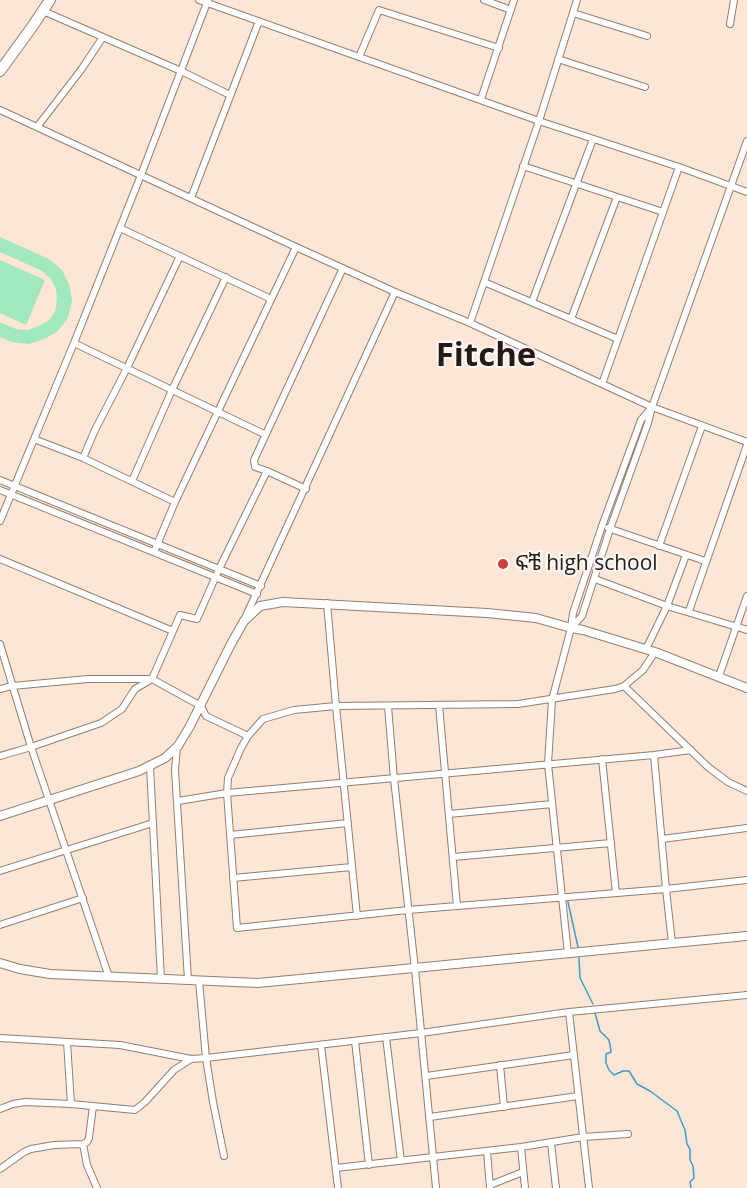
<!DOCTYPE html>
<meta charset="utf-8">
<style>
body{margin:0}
canvas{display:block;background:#fde6d6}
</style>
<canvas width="747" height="1188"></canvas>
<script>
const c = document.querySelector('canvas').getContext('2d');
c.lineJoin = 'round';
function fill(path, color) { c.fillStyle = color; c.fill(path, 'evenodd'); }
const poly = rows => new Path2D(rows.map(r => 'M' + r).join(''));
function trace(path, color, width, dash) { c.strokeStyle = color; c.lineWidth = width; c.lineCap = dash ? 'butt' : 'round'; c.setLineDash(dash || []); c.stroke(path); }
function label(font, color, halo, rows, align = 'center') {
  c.font = font + ' "Open Sans","Noto Sans Ethiopic",sans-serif'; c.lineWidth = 4.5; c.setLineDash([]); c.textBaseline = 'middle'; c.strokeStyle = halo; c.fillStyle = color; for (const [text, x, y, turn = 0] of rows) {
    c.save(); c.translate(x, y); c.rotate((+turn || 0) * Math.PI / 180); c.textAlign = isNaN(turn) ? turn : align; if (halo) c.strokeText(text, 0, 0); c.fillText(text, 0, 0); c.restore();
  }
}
fill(poly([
 [0,237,49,259,62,270,69,284,72,300,68,318,57,332,44,339,29,344,12,342,0,337,0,322,16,329,28,330,39,326,48,321,55,312,57,299,56,289,51,279,42,271,0,252],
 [0,260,45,280,26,325,0,313]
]), '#a2e8bd');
trace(poly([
 [568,902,578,947],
 [579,958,580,978,593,1004],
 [595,1013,600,1031,609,1040,610,1045,611,1052,606,1054,606,1063,609,1070,614,1075,623,1071,629,1071,637,1084,650,1091,677,1111,685,1130,687,1144,690,1149,690,1160,693,1166,694,1178,690,1182,691,1188]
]), '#3e9cca', 1.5);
const minor = poly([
 [199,0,539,121,679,167,747,192],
 [484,0,511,10],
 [43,11,181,71,230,95],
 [573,13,647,36],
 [730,24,734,0],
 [359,57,379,10,499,48],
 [558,59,645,87],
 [481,99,514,0],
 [0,110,296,247,395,292,470,323,652,407,747,442],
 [37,127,81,70,103,37],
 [523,166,663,212],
 [191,198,259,21],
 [120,228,271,299],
 [484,282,618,339],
 [532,302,593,139],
 [571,319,617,197],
 [470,323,539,121,577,0],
 [74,343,264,434],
 [602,384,679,167],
 [34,439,83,458,175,502],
 [83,458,95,430,127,368,180,256],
 [267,471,306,489],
 [0,480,261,586],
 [132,481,172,390,226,277],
 [0,490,257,594],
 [0,521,74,343,141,175,208,0],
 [608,528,705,561],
 [659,546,702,426],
 [154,552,175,502,296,247],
 [0,559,173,631],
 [595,579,667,606,747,630],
 [327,603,336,706,357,916],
 [689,611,747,445],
 [245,618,395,292],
 [571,628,582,616,610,529,648,423,652,407,747,141],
 [0,644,31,747,109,977],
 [646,649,667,606,686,555],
 [655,652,643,670,624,686,615,689,518,704,336,706,294,710,263,719,248,736,241,748,228,778,227,793,237,928,408,910,666,889,747,880],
 [719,676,747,596],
 [624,686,708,767,728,782,747,791],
 [0,689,12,686,88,679,152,679,201,706,206,716,248,736],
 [439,705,457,906],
 [388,706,394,779,415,969,436,1188],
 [177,747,175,770,188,980],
 [654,755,666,889,672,943],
 [0,756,31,747,101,723,122,709,135,689,152,679,180,615,197,619,219,569,267,471,255,467,254,460,343,268],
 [602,759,616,893],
 [150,766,161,979],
 [178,801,227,793,654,755,691,750],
 [449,814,552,804],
 [230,835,348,823],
 [662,839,747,828],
 [453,857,611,843],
 [0,871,153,823],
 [233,878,352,867],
 [0,925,83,898],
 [568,954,548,764,552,700,571,628,573,613,602,526,641,420,652,407],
 [199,981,206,1058,213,1102,224,1156],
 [569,1012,589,1188],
 [386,1037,401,1161],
 [0,1038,120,1045,191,1059,206,1058,421,1033,569,1012,747,995],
 [355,1041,369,1165],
 [67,1042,71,1104],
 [321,1045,338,1188],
 [500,1065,504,1107],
 [426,1076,574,1055],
 [0,1109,13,1104,25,1102,71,1104,135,1110,145,1102,174,1070,191,1059],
 [430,1117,578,1096],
 [551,1143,556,1188],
 [83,1144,87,1165,97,1188],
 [521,1147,525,1188],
 [487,1151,490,1188],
 [336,1168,521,1147,583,1137,628,1134],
 [0,1169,24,1152,31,1149,54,1145,83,1144,87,1142,89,1138,93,1106],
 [490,1185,523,1172]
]);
const tertiary = poly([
 [0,816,139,771,165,758,178,746,190,726,231,644,244,621,260,606,283,602,487,613,536,618,571,628,583,630,655,652,747,688],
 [0,963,20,969,50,974,258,983,747,936]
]);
const trunk = poly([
 [0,71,32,27,50,0]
]);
trace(minor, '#937e70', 8);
trace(tertiary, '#937e70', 10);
trace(trunk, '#937e70', 12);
trace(minor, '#fff', 6);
trace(tertiary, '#fff', 8);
trace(trunk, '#fff', 10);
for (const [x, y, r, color] of [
 [503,564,6,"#cd3f3c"]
]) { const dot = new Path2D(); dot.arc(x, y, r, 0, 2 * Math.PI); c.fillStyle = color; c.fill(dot); trace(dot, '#fcf7f4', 2); }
label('21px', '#231b16', '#fcf7f4', [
 ["ፍቼ high school",515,564]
], 'left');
label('bold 33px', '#231b16', '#fcf7f4', [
 ["Fitche",486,357]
]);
</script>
